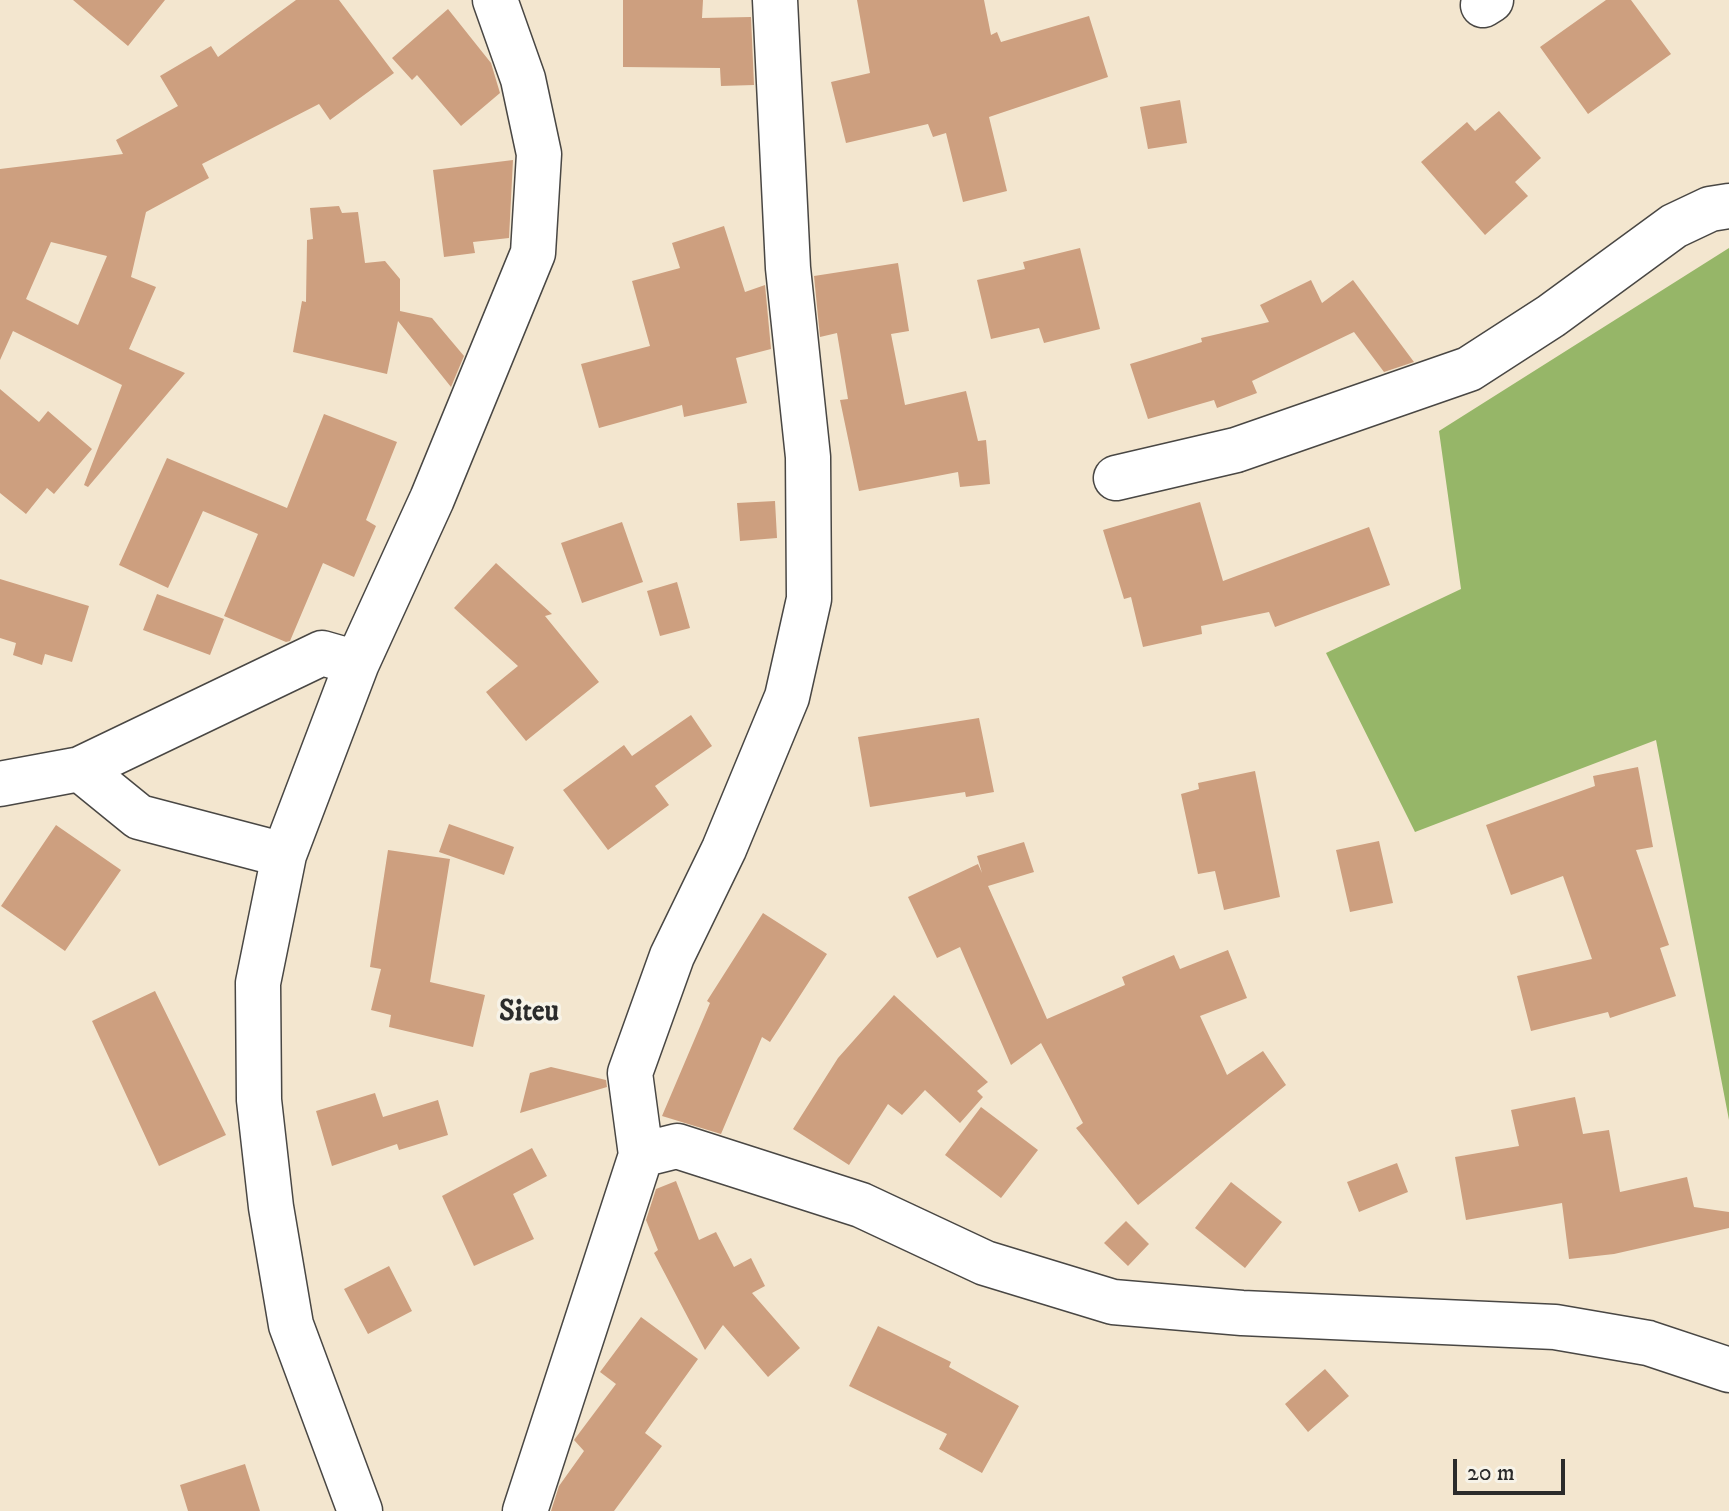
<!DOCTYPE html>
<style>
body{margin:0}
#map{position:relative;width:1729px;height:1511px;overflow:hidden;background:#f3e6cf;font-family:"IM FELL DW Pica",serif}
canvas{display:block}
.scale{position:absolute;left:1453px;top:1459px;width:112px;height:36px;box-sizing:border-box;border:4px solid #2b2b2b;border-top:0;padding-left:10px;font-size:24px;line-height:28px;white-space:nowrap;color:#2b2b2b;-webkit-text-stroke:6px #f7f3e8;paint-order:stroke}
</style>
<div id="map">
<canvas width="1729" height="1511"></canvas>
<div class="scale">20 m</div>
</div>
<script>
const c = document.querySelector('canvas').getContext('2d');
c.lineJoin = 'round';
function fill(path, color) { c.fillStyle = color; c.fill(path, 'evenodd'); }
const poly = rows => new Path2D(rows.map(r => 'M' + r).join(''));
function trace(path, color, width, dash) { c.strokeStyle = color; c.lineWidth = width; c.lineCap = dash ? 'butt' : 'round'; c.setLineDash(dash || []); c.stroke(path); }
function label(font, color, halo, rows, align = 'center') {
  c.font = font + ' "IM FELL DW Pica",serif'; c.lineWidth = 7; c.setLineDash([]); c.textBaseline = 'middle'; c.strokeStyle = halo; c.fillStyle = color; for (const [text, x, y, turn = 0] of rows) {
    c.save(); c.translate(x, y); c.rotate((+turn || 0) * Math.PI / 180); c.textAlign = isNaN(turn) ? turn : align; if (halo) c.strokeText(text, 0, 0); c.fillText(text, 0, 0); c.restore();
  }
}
fill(poly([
 [1729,248,1729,1120,1656,740,1415,832,1326,653,1461,589,1439,431]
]), '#96b668');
fill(poly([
 [73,0,165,0,128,46],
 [296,0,339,0,394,73,330,120,319,104,202,164,209,178,146,212,131,277,156,287,129,349,185,373,88,487,84,485,122,385,13,331,0,360,0,169,123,154,116,140,178,106,160,76,211,46,218,57],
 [51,242,107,256,78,325,26,299],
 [623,0,703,0,702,18,751,17,754,85,721,86,720,68,623,67],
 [857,0,984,0,991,35,997,32,1001,42,1089,16,1108,77,989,117,1007,191,963,202,946,133,933,137,928,124,846,143,831,82,870,73],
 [1606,0,1631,0,1671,54,1588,114,1540,47],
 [448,9,491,63,500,93,461,126,417,75,412,80,392,58],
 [1180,100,1187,143,1148,149,1140,107],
 [1499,111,1541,158,1515,182,1528,196,1485,235,1421,162,1467,122,1475,131],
 [513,160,509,238,473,242,475,253,444,257,433,170],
 [339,206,342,213,358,212,365,263,385,261,400,279,400,311,432,318,464,356,451,387,398,321,387,374,293,352,302,301,306,302,307,240,313,239,310,208],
 [724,226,745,292,765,285,771,349,736,358,747,403,684,417,682,405,599,428,581,364,650,346,632,281,680,268,672,243],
 [1080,248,1100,329,1044,343,1039,328,991,339,977,280,1025,269,1023,262],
 [898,263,909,331,891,334,905,405,966,391,978,441,986,440,990,484,960,487,958,472,859,491,840,400,848,399,837,333,820,337,814,276],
 [1311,280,1322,303,1353,280,1414,362,1384,372,1354,332,1252,381,1257,393,1217,408,1214,400,1148,419,1130,364,1202,342,1201,338,1269,322,1260,305],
 [0,389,39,422,48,411,92,449,54,494,47,488,26,514,0,493],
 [324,414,397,442,366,520,376,526,354,577,323,563,290,641,286,642,224,616,258,534,203,511,168,588,119,565,167,458,287,508],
 [775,501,777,538,740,541,737,503],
 [1200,502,1223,581,1369,527,1390,585,1275,627,1269,612,1201,626,1202,634,1143,647,1131,597,1124,599,1103,530],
 [622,522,643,582,582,603,561,543],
 [496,563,552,614,545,616,599,682,526,741,486,692,518,666,454,608],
 [0,579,89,606,72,662,45,654,42,665,13,655,16,643,0,638],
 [677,582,690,628,660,636,647,591],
 [157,594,224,619,210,655,143,630],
 [691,715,712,746,655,786,669,805,608,850,563,790,624,745,632,756],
 [979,718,994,792,966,797,965,792,870,807,858,737],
 [1638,767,1653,847,1636,850,1669,945,1660,948,1676,996,1610,1018,1608,1012,1531,1031,1517,976,1592,959,1563,876,1511,895,1486,825,1595,786,1593,776],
 [1255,771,1280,897,1224,910,1215,871,1198,874,1181,794,1199,789,1198,783],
 [449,824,514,847,504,875,439,852],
 [56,825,121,870,65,951,1,906],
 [1379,841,1393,903,1350,912,1336,850],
 [1024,842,1034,872,988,886,1047,1019,1125,985,1122,977,1174,955,1180,969,1228,950,1247,998,1200,1016,1227,1075,1263,1051,1286,1085,1138,1205,1076,1128,1083,1123,1041,1043,1011,1065,960,947,937,958,908,897,978,864,982,873,977,856],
 [388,850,450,859,430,982,485,995,473,1047,389,1027,391,1015,371,1010,381,969,370,967],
 [763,913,827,954,770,1042,762,1037,721,1134,662,1116,710,1003,707,1001],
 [155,991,226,1135,159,1166,92,1021],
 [894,995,988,1082,977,1091,983,1097,960,1123,925,1090,902,1115,888,1104,849,1165,793,1129,838,1058],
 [551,1067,606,1080,607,1087,520,1113,530,1073],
 [375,1093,383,1117,438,1100,448,1135,399,1150,397,1144,332,1166,316,1111],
 [1575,1097,1583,1134,1609,1130,1620,1192,1687,1177,1694,1207,1729,1212,1729,1228,1614,1254,1569,1259,1562,1203,1466,1220,1455,1157,1519,1146,1511,1110],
 [981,1107,1038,1150,1001,1198,945,1155],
 [532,1148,547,1176,513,1194,534,1239,474,1266,442,1196],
 [1397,1163,1408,1192,1359,1212,1347,1182],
 [676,1181,699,1240,716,1232,734,1267,751,1258,765,1286,752,1293,800,1348,768,1377,723,1325,705,1350,654,1253,658,1250,646,1220,656,1189],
 [1231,1182,1282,1222,1245,1268,1195,1228],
 [1126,1221,1149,1244,1128,1266,1104,1243],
 [389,1266,412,1311,368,1334,344,1289],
 [641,1317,698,1359,645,1433,662,1446,614,1511,551,1511,559,1486,584,1451,574,1440,616,1384,600,1372],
 [878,1326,951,1362,949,1367,1019,1406,982,1473,939,1449,947,1434,849,1386],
 [1325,1369,1349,1396,1308,1432,1285,1404],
 [245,1464,260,1511,188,1511,180,1485]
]), '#cd9f7f');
const minor = poly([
 [1483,5,1491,0],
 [1116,478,1236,450,1469,369,1551,316,1674,226,1710,209,1729,206],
 [80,769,322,653,357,663],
 [0,784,80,769,139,817,284,855],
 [641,1155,630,1073,672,956,724,849,787,697,809,599,808,457,788,268,775,0],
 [360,1511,291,1325,271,1207,259,1100,258,983,284,855,357,663,432,499,533,253,539,154,523,79,495,0],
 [525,1511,641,1155,677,1146,861,1205,985,1263,1113,1302,1242,1313,1555,1327,1648,1343,1729,1370]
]);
trace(minor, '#494744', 47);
trace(minor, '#fff', 44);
label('bold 30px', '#2b2b2b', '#f7f3e8', [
 ["Siteu",529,1014]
]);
</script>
